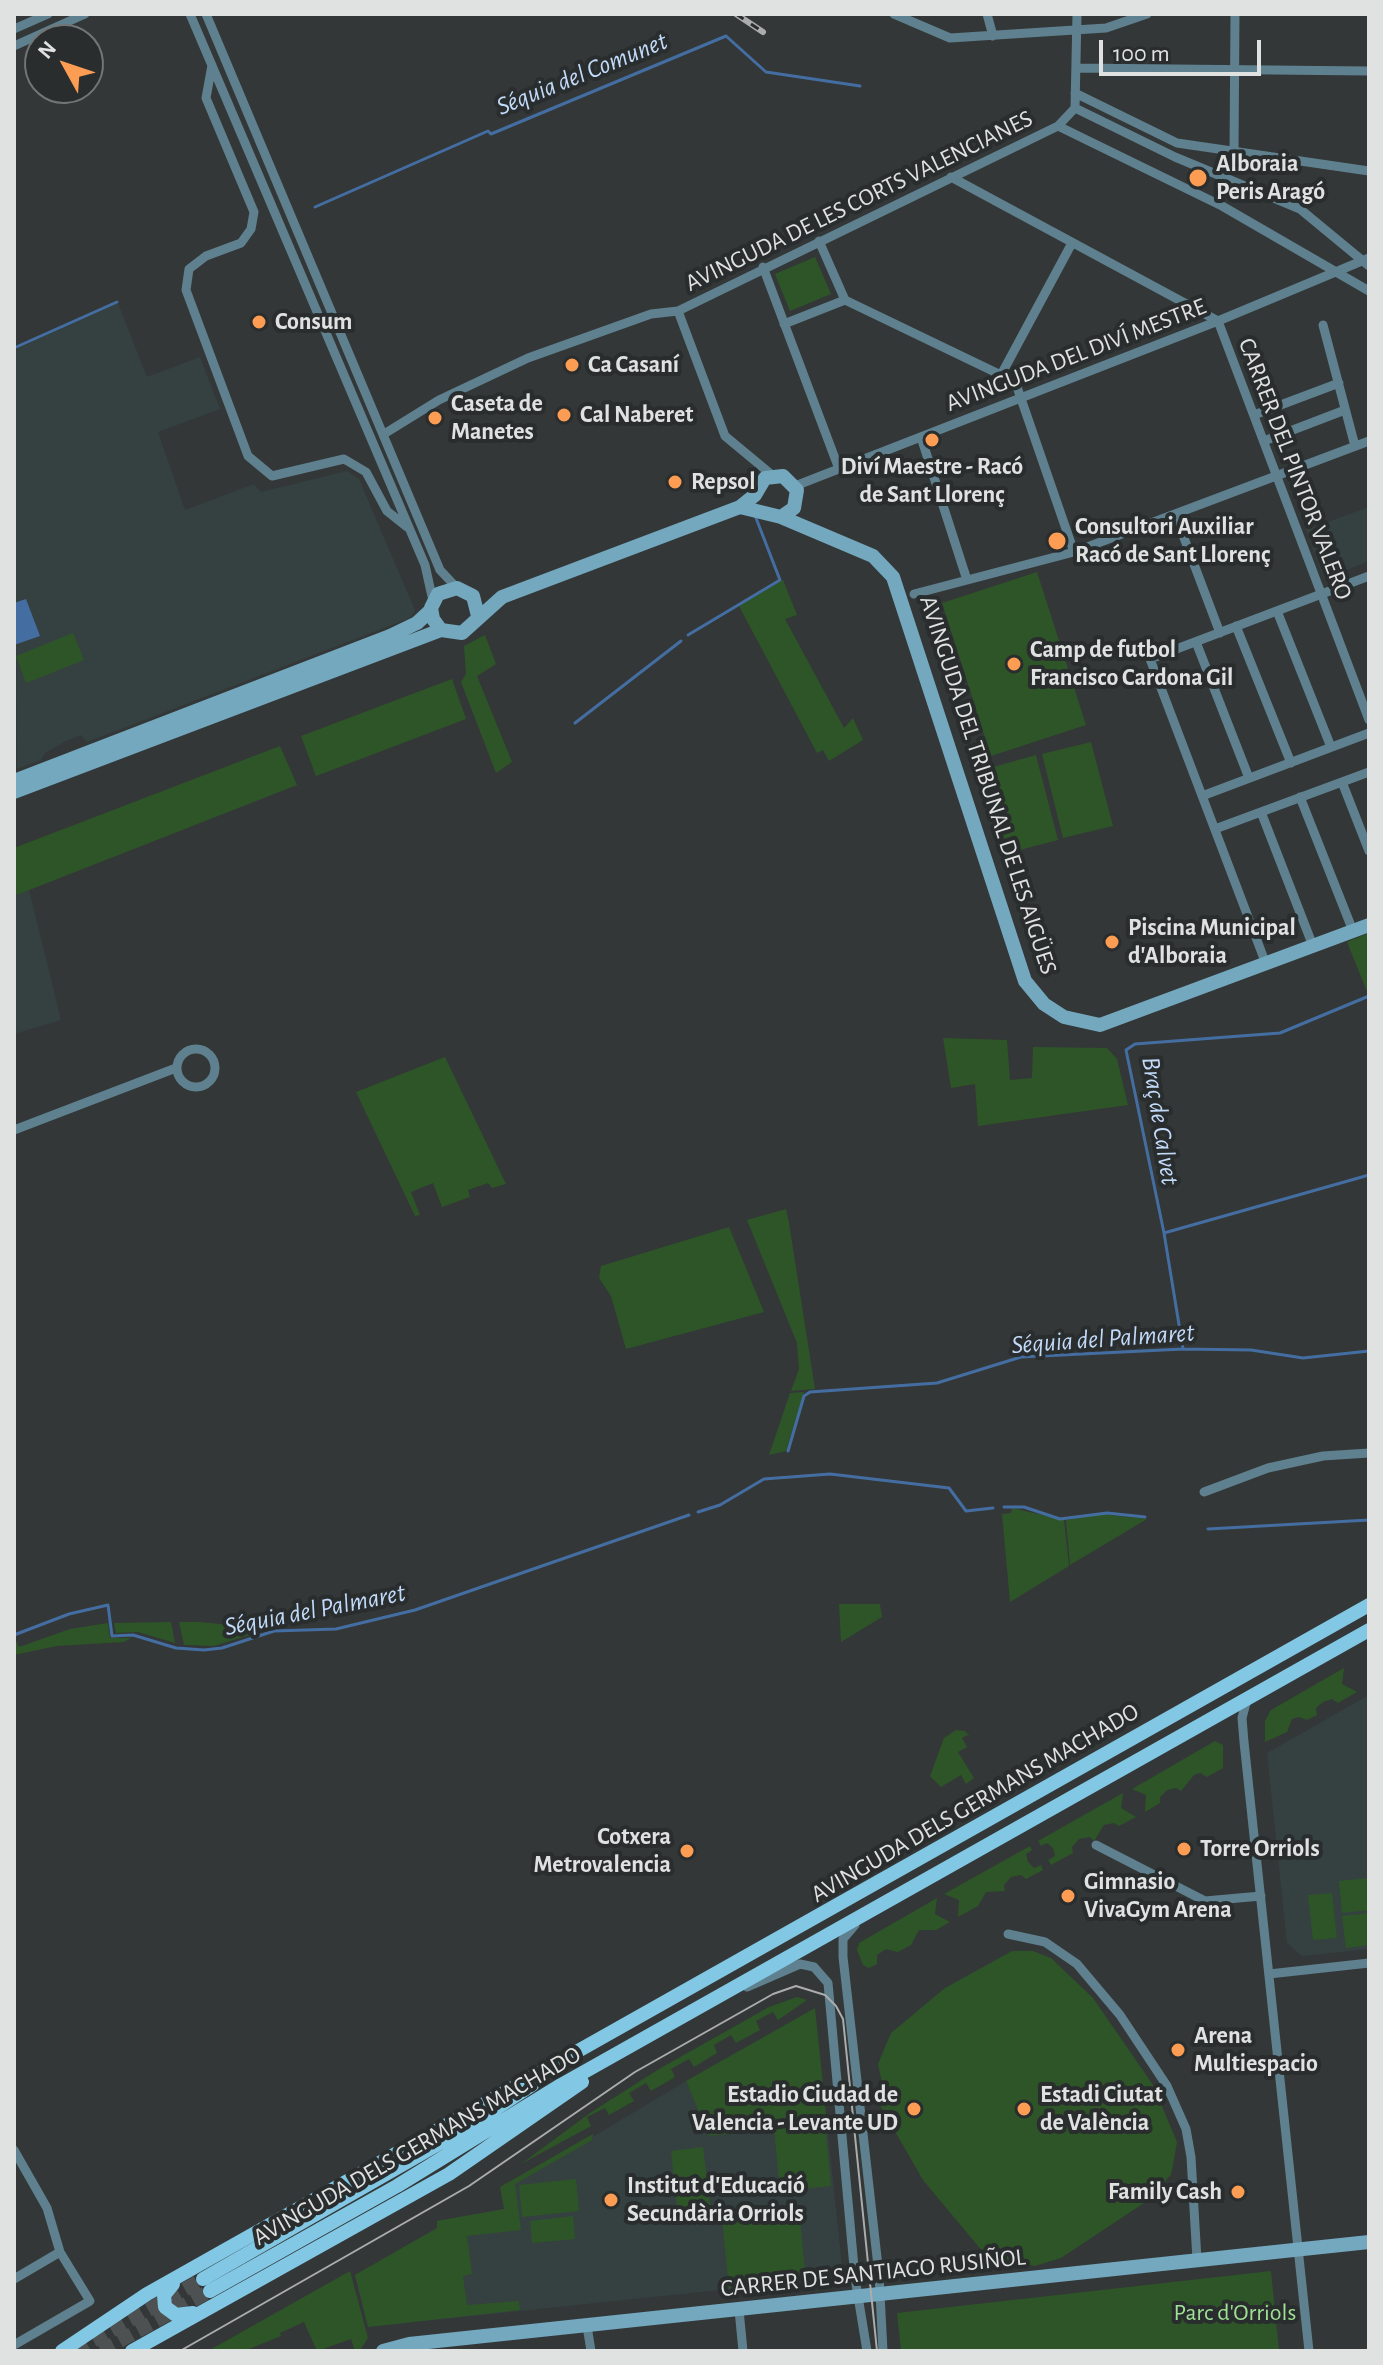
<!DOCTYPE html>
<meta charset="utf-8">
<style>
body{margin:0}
#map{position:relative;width:1383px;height:2365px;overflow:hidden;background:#333737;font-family:"Alegreya Sans",sans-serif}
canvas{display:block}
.frame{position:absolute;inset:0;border:16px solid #e0e2e2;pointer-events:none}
.north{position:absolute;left:24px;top:24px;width:80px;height:80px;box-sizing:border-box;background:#292d2d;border:2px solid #727575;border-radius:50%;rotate:310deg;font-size:22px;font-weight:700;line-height:32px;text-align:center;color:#e0e2e2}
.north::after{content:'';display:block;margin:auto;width:28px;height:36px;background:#fc9d53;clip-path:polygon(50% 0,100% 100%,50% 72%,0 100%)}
.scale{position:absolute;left:1099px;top:40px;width:162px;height:36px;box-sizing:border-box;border:4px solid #e0e2e2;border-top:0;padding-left:10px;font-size:24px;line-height:28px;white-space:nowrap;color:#e0e2e2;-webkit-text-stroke:6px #292d2d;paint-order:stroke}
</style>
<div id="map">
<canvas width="1383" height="2365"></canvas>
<div class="frame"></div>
<div class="north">N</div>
<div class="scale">100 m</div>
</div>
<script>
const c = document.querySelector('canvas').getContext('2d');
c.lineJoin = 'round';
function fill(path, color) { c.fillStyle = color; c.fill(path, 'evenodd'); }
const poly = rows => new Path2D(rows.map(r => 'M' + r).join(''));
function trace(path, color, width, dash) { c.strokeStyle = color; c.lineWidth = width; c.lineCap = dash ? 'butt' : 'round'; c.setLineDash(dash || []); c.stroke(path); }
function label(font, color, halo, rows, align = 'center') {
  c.font = font + ' "Alegreya Sans",sans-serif'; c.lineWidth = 8; c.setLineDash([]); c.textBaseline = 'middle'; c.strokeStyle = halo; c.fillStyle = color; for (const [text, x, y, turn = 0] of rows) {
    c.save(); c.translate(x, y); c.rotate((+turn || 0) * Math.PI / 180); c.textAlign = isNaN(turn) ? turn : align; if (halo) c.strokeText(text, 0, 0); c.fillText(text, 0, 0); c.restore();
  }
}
fill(poly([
 [118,303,147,377,200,357,220,409,158,432,185,510,254,484,261,492,347,471,359,479,415,610,410,618,87,742,81,735,66,741,45,753,41,760,17,769,14,350],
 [1369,507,1369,561,1324,579,1306,530],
 [29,890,61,1020,14,1034,14,896],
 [1369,1695,1369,1949,1302,1956,1287,1943,1267,1753],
 [686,2081,709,2136,827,2123,843,2277,368,2327,355,2275,437,2228,437,2221,504,2209,501,2192]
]), '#354141');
fill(poly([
 [815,257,831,294,790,311,775,274],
 [1037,572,1086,725,991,756,942,603],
 [783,580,797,615,785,619,844,728,853,718,863,740,829,761,823,750,817,753,739,606],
 [73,633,84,660,26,683,16,656],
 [485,635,496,664,477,676,512,762,496,773,461,682,466,674,464,646],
 [452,679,466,719,316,776,301,736],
 [1091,742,1113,826,1063,838,1042,754],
 [280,746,297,785,14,896,14,848],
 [1036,755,1058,840,1008,853,986,769],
 [1369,933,1369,993,1368,994,1347,942],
 [943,1038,1007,1040,1010,1080,1032,1078,1033,1047,1107,1048,1117,1059,1128,1105,978,1126,975,1084,951,1088],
 [445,1057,506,1184,492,1188,488,1183,468,1190,470,1197,442,1207,433,1183,411,1192,420,1215,415,1216,356,1092],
 [786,1209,789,1223,815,1389,791,1391,799,1369,797,1343,747,1220],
 [729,1227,764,1312,626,1349,611,1296,599,1278,601,1266],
 [804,1392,786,1451,769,1455,790,1393],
 [1012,1508,1064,1520,1069,1566,1010,1602,1002,1514,1011,1513],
 [1100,1514,1147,1519,1070,1565,1066,1520],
 [839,1604,880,1604,882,1617,841,1642],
 [171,1622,175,1643,138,1632,116,1633,114,1623],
 [179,1622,200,1622,269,1629,214,1646,188,1645,184,1645],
 [108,1623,110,1638,131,1638,124,1642,57,1646,14,1655,14,1637,19,1647,70,1629],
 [1344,1668,1342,1684,1357,1692,1338,1703,1332,1699,1323,1702,1316,1708,1317,1715,1307,1720,1299,1717,1292,1719,1287,1732,1265,1742,1265,1721,1271,1710],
 [956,1730,965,1731,971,1738,967,1735,962,1738,967,1747,958,1752,974,1778,966,1784,961,1775,941,1787,930,1776,944,1738],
 [1215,1741,1223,1745,1223,1768,1207,1777,1200,1773,1194,1775,1181,1791,1176,1788,1167,1790,1160,1797,1160,1803,1145,1812,1146,1795,1132,1789],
 [1123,1793,1121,1808,1136,1817,1119,1826,1114,1823,1104,1825,1094,1841,1090,1837,1079,1839,1072,1847,1073,1853,1051,1865,1048,1860,1055,1856,1053,1848,1047,1843,1041,1846,1038,1841],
 [1030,1846,1032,1850,1026,1854,1028,1862,1034,1868,1041,1865,1043,1870,1026,1879,1021,1875,1011,1877,1004,1885,1005,1891,986,1892,978,1906,958,1917,959,1900,944,1894],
 [1369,1878,1369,1910,1342,1913,1339,1881],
 [1332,1893,1337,1938,1313,1940,1308,1895],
 [937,1898,935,1914,950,1922,936,1930,919,1930,911,1945,898,1952,886,1949,877,1955,877,1964,869,1968,863,1965,857,1950,859,1943],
 [1369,1913,1369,1945,1346,1948,1342,1916],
 [1012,1951,1033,1951,1051,1958,1093,1998,1153,2085,1177,2142,1171,2175,1144,2203,1061,2258,1035,2266,1007,2260,990,2246,983,2252,923,2180,877,2100,885,2096,878,2064,891,2033,945,1988],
 [797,1997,807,2000,778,2020,773,2012,756,2021,760,2030,736,2043,731,2035,714,2045,717,2053,694,2067,689,2059,671,2069,675,2077,651,2091,646,2083,629,2093,634,2101,609,2115,605,2108,587,2117,591,2126,521,2164,590,2113,659,2069,769,2007],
 [815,2008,827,2123,819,2125,825,2124,831,2186,780,2191,774,2129,709,2136,686,2081],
 [593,2134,592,2140,515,2184,521,2230,467,2236,472,2274,463,2276,467,2305,519,2301,520,2310,368,2327,355,2275,437,2228,437,2221,504,2209,500,2187],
 [703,2147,711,2212,678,2216,671,2151],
 [576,2179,579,2211,522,2217,519,2185],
 [799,2210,806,2281,729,2289,722,2218],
 [573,2216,575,2239,532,2243,530,2221],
 [350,2271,368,2338,360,2350,355,2351,351,2339,317,2351,304,2322,280,2333,281,2336,244,2351,208,2351],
 [1271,2271,1279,2351,901,2351,897,2313]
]), '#2e5528');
fill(poly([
 [26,599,40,636,14,645,14,603]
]), '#446ea2');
trace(poly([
 [315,207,488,131,491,134,726,36,766,72,860,86],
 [14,348,117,302],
 [688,635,780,580,756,518],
 [575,723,681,641],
 [1164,1233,1369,1175],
 [1183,1349,1164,1233,1126,1050,1135,1044,1280,1033,1369,996],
 [788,1451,804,1396,810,1392,937,1383,1021,1357,1183,1349,1251,1350,1303,1358,1369,1351],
 [1004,1507,1024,1507,1060,1519,1107,1513,1145,1517],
 [698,1512,720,1505,764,1479,830,1474,949,1488,966,1511,993,1508],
 [1208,1529,1369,1520],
 [14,1635,69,1614,108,1605,112,1636,133,1635,176,1648,204,1650,222,1648,274,1631,336,1629,415,1610,689,1515]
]), '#446ea2', 3);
trace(poly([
 [75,2351,203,2279],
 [101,2351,210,2291]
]), '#4d5151', 14, [14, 7]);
trace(poly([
 [190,14,425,565,433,601],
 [206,14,440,570,457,588],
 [894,14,950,38,1106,28,1147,14],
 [987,14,993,36],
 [14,29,48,14],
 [14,46,85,14],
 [212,65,206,98,254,212,251,229,241,243,206,256,189,269,186,290,248,456,272,476,344,459,366,472,387,511,407,527],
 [1076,68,1369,71],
 [1075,93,1177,143,1369,171],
 [1075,108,1175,157,1300,209,1369,266],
 [1058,126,1222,206,1369,291],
 [1234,152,1235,14],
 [951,177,1218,321,1369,720],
 [819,241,845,300,1001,375,1017,387,1074,552],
 [763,267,839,469],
 [678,311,725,436,772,475],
 [784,324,845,300],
 [1323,325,1355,446],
 [1001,375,1072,243],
 [1254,415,1339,383],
 [384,434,439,400,528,358,651,314,678,311,1058,126,1075,108,1077,14],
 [921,437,967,580],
 [1264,441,1345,410],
 [795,486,1218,321,1369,258],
 [1175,514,1220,633],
 [914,594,1074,552,1369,441],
 [1277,611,1331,747],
 [1236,626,1291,763],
 [1196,642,1249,778],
 [1342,782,1369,851],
 [1202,796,1369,733],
 [1300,797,1353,931],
 [1261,812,1313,946],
 [1215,829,1369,772],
 [1266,964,1150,659,1369,576],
 '177 1068a19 19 0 1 1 38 0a19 19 0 1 1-38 0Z',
 [14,1130,176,1068],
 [1204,1492,1268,1468,1323,1456,1369,1453],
 [1247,1699,1242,1718,1244,1742,1309,2351],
 [1096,1845,1205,1901,1261,1896],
 [855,1925,843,1939,843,1957,879,2275,883,2351],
 [1008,1934,1045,1942,1077,1964,1120,2015,1167,2086,1186,2129,1191,2157,1197,2260],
 [1269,1974,1369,1963],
 [747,1987,800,1964,814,1967,828,1983,855,2278,867,2351],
 [14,2150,47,2208,60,2252,90,2301,14,2345],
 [14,2279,60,2252],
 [739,2310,743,2351],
 [587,2326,591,2351]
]), '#5f808e', 9);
trace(poly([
 [781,517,873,556,893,577,1025,981,1044,1004,1064,1017,1100,1025,1369,925],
 [478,616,473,596,457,588,438,594,431,608,433,619,441,630,462,633,502,597,740,507,755,495,765,478,783,476,797,490,794,508,781,517,740,507],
 [14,781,390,636,417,623,431,610],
 [14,792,441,630],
 [383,2351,409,2344,1369,2242]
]), '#73a8bf', 14);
trace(poly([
 [203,2279,468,2127,532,2085],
 [173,2284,164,2295,165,2307,176,2315,193,2313],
 [210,2291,397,2186,561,2085,1369,1630],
 [62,2351,147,2294,1369,1605],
 [132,2351,449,2174,582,2082]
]), '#82c8e5', 14);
trace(poly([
 [180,2351,469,2186,635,2072,773,1994,796,1986,825,1995,836,2006,843,2019,877,2351]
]), '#abadad', 2);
const rail = poly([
 [736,14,763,32]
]);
trace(rail, '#abadad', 6);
trace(rail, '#292d2d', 3, [9]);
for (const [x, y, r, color] of [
 [1198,178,10,"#fc9d53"],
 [259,322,8,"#fc9d53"],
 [572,365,8,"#fc9d53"],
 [564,415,8,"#fc9d53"],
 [435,418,8,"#fc9d53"],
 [932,440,8,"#fc9d53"],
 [675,482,8,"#fc9d53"],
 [1057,541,10,"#fc9d53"],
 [1014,664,8,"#fc9d53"],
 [1112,942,8,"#fc9d53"],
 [1184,1849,8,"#fc9d53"],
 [687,1851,8,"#fc9d53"],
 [1068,1896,8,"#fc9d53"],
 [1178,2050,8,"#fc9d53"],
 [914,2109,8,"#fc9d53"],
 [1024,2109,8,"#fc9d53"],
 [1238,2192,8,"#fc9d53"],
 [611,2200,8,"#fc9d53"]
]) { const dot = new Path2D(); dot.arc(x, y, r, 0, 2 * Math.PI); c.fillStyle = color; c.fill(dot); trace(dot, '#292d2d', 3); }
label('bold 24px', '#e0e2e2', '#292d2d', [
 ["Alboraia",1216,164],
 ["Peris Aragó",1216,192],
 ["Consum",275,322],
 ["Ca Casaní",588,365],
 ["Caseta de",451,404],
 ["Manetes",451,432],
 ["Cal Naberet",580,415],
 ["Diví Maestre - Racó",932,467,"center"],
 ["de Sant Llorenç",932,495,"center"],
 ["Repsol",691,482],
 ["Consultori Auxiliar",1075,527],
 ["Racó de Sant Llorenç",1075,555],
 ["Camp de futbol",1030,650],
 ["Francisco Cardona Gil",1030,678],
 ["Piscina Municipal",1128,928],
 ["d'Alboraia",1128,956],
 ["Cotxera",671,1837,"right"],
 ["Metrovalencia",671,1865,"right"],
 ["Torre Orriols",1200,1849],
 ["Gimnasio",1084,1882],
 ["VivaGym Arena",1084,1910],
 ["Arena",1194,2036],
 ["Multiespacio",1194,2064],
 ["Estadio Ciudad de",898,2095,"right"],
 ["Valencia - Levante UD",898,2123,"right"],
 ["Estadi Ciutat",1040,2095],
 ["de València",1040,2123],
 ["Institut d'Educació",627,2186],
 ["Secundària Orriols",627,2214],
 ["Family Cash",1222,2192,"right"]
], 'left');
label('24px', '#e0e2e2', '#292d2d', [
 ["AVINGUDA DE LES CORTS VALENCIANES",859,201,-26],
 ["AVINGUDA DEL DIVÍ MESTRE",1076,355,-21],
 ["CARRER DEL PINTOR VALERO",1295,469,69],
 ["AVINGUDA DEL TRIBUNAL DE LES AIGÜES",988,785,72],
 ["AVINGUDA DELS GERMANS MACHADO",975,1803,-30],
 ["AVINGUDA DELS GERMANS MACHADO",417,2146,-30],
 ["CARRER DE SANTIAGO RUSIÑOL",873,2273,-6]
]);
label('24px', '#9ee194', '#292d2d', [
 ["Parc d'Orriols",1235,2313]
]);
label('italic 26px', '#c2daf9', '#292d2d', [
 ["Séquia del Comunet",582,74,-22],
 ["Braç de Calvet",1160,1121,81],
 ["Séquia del Palmaret",1103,1339,-4],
 ["Séquia del Palmaret",315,1610,-11]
]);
</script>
